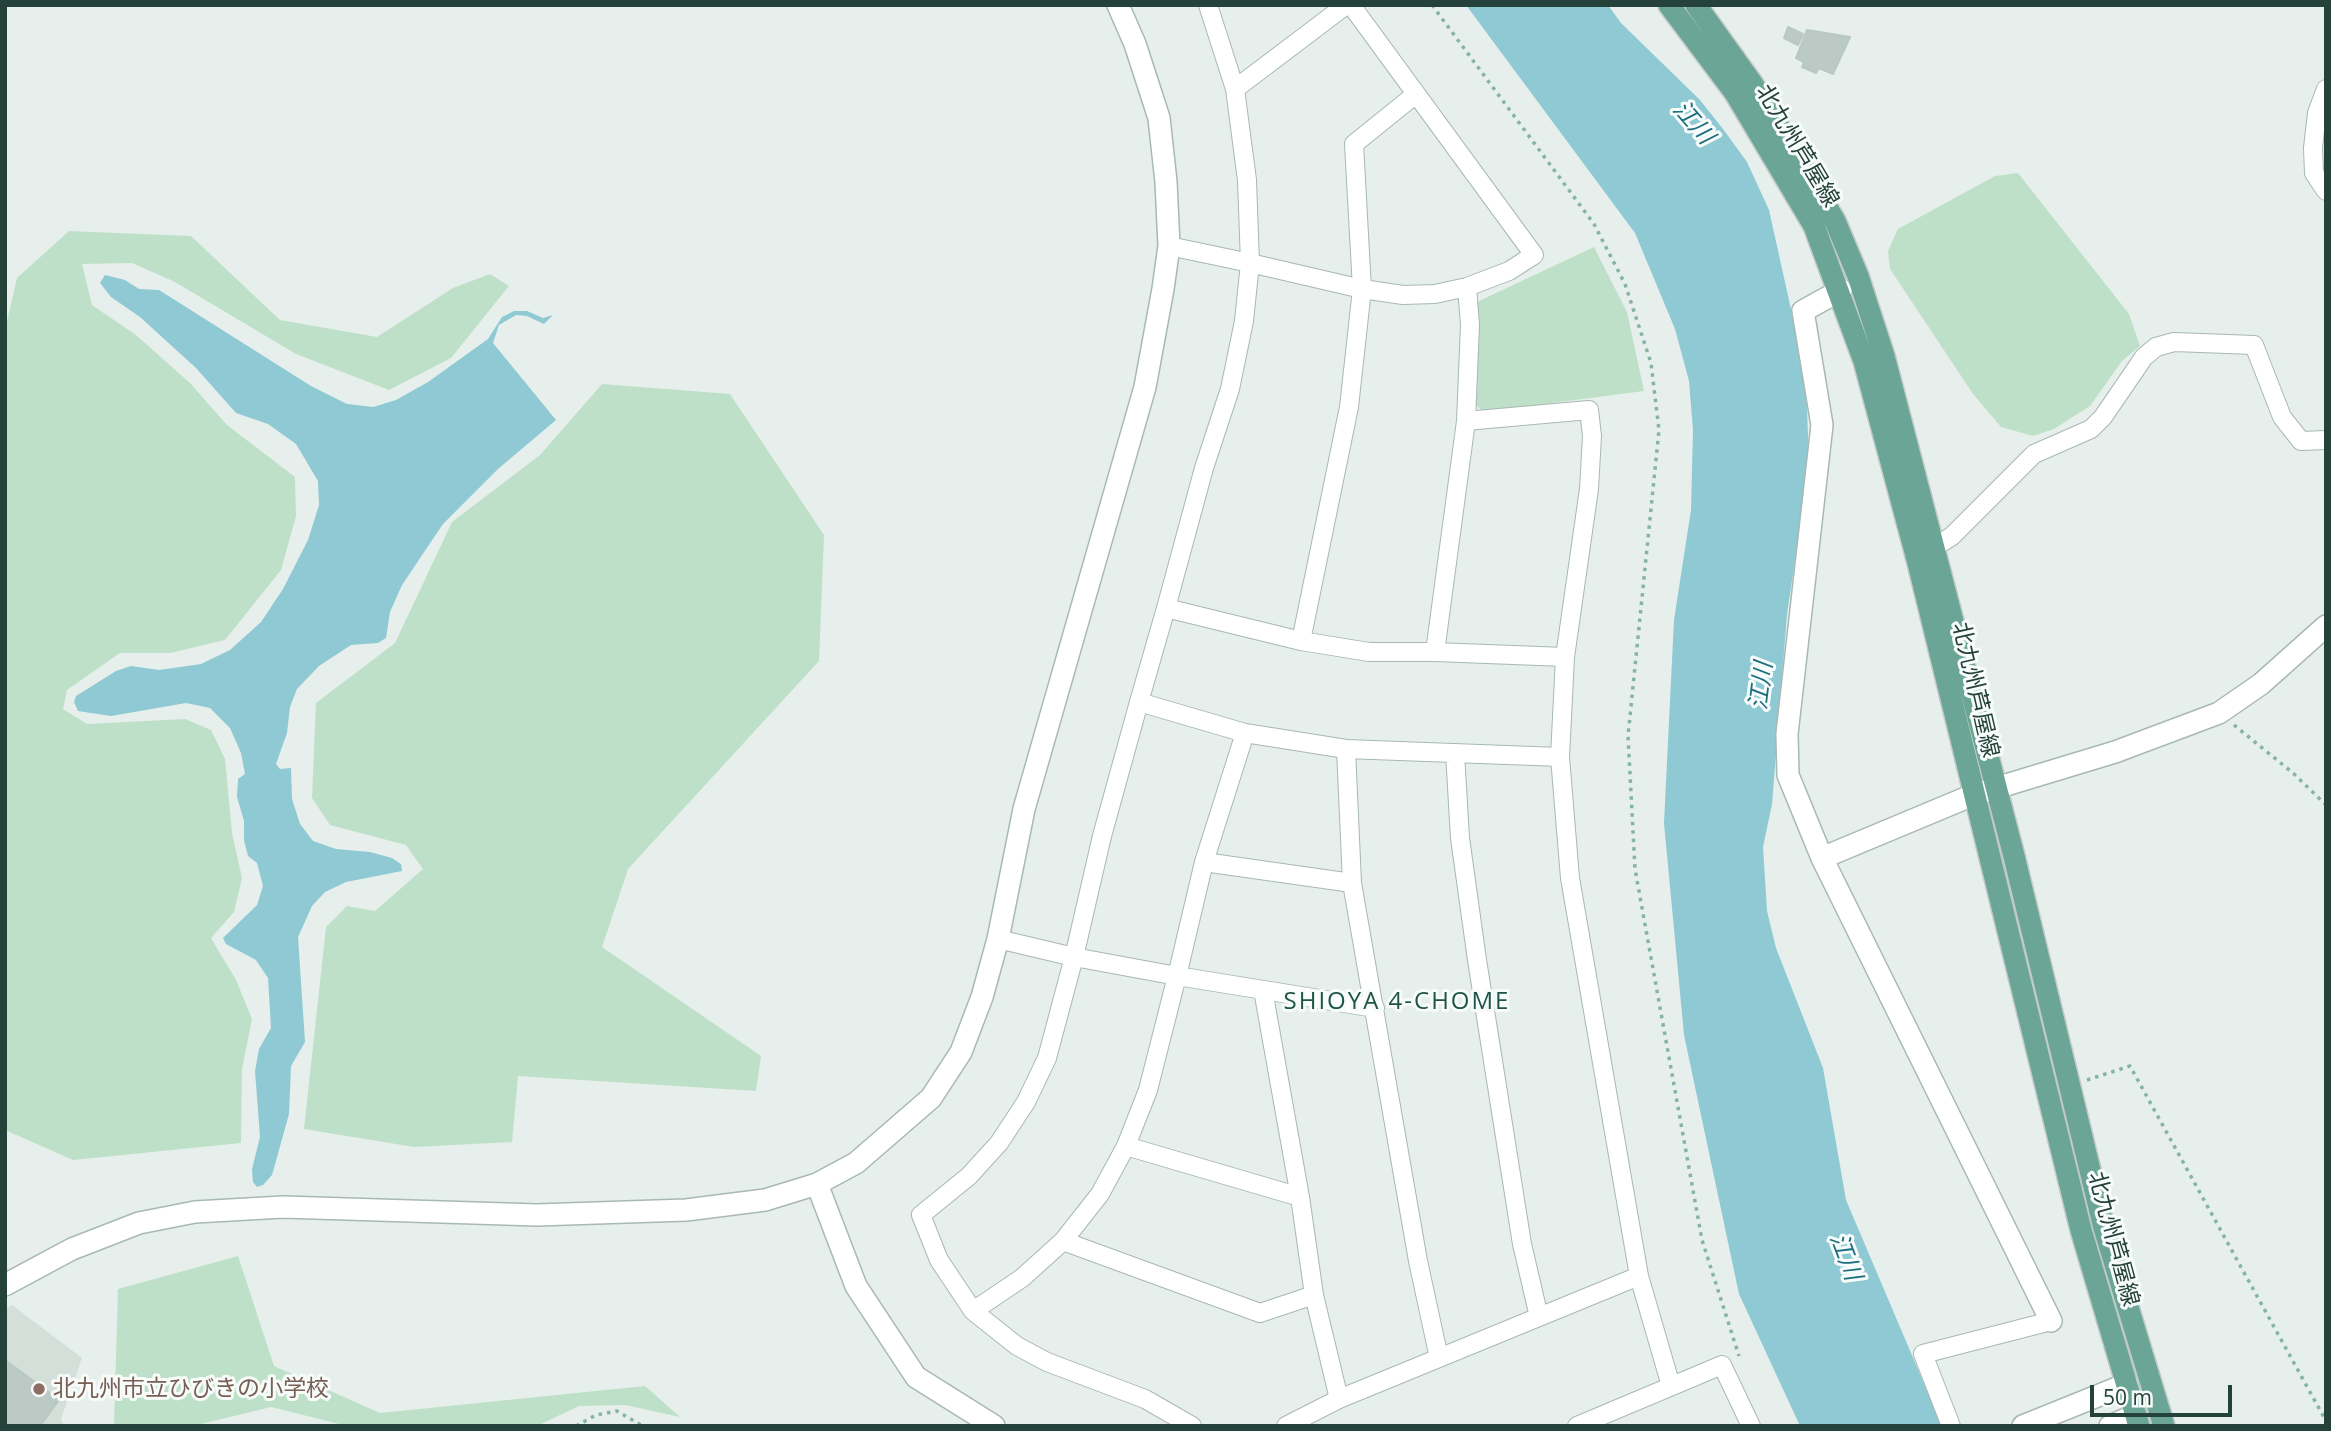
<!DOCTYPE html>
<meta charset="utf-8">
<style>
body{margin:0}
#map{position:relative;width:2331px;height:1431px;overflow:hidden;background:#e6efeb;font-family:"Open Sans",sans-serif}
canvas{display:block}
.frame{position:absolute;inset:0;border:7px solid #24423a;pointer-events:none}
.scale{position:absolute;left:2090px;top:1385px;width:142px;height:32px;box-sizing:border-box;border:4px solid #24423a;border-top:0;padding-left:9px;font-size:21px;line-height:24px;white-space:nowrap;color:#24423a;-webkit-text-stroke:5px #f7fbf9;paint-order:stroke}
</style>
<div id="map">
<canvas width="2331" height="1431"></canvas>
<div class="frame"></div>
<div class="scale">50 m</div>
</div>
<script>
const c = document.querySelector('canvas').getContext('2d');
c.lineJoin = 'round';
function fill(path, color) { c.fillStyle = color; c.fill(path, 'evenodd'); }
const poly = rows => new Path2D(rows.map(r => 'M' + r).join(''));
function trace(path, color, width, dash) { c.strokeStyle = color; c.lineWidth = width; c.lineCap = dash ? 'butt' : 'round'; c.setLineDash(dash || []); c.stroke(path); }
function label(font, color, halo, rows, align = 'center') {
  c.font = font + ' "Open Sans","Noto Sans JP",sans-serif'; c.lineWidth = 6; c.setLineDash([]); c.textBaseline = 'middle'; c.strokeStyle = halo; c.fillStyle = color; for (const [text, x, y, turn = 0] of rows) {
    c.save(); c.translate(x, y); c.rotate((+turn || 0) * Math.PI / 180); c.textAlign = isNaN(turn) ? turn : align; if (halo) c.strokeText(text, 0, 0); c.fillText(text, 0, 0); c.restore();
  }
}
fill(poly([
 [12,1305,82,1358,61,1419,64,1426,5,1426,5,1309]
]), '#d4dfda');
fill(poly([
 [2018,173,2129,314,2140,346,2122,361,2090,406,2054,429,2033,436,2001,427,1973,394,1890,269,1888,251,1898,229,1995,176],
 [69,231,191,236,280,320,377,337,453,288,490,274,509,286,451,358,389,390,296,354,175,282,132,263,82,264,92,305,136,335,190,383,227,425,295,477,296,516,281,570,225,640,170,653,120,653,67,690,63,709,87,724,185,719,211,730,225,759,232,833,242,878,234,912,211,938,236,980,252,1019,242,1069,241,1143,73,1160,5,1130,5,330,17,278],
 [1594,247,1627,312,1644,391,1483,412,1475,404,1477,302],
 [602,384,730,394,824,535,819,661,628,869,602,947,761,1056,756,1091,518,1076,512,1142,414,1147,304,1129,326,927,347,906,375,911,423,869,406,845,330,825,312,798,316,703,395,643,452,522,540,455],
 [238,1256,274,1366,380,1413,645,1386,680,1417,625,1405,579,1406,541,1424,347,1426,271,1407,193,1426,114,1426,118,1289]
]), '#bfe0c8');
fill(poly([
 [1466,5,1608,5,1621,23,1700,100,1723,129,1747,162,1769,210,1806,377,1809,467,1787,614,1772,804,1763,847,1767,911,1776,948,1823,1068,1846,1200,1942,1426,1800,1426,1739,1294,1684,1035,1664,823,1674,620,1691,510,1693,430,1689,381,1675,329,1635,233],
 [105,275,125,280,139,289,159,290,311,386,347,404,373,407,396,400,428,382,488,339,502,317,514,311,527,311,543,318,553,315,544,324,527,316,516,315,499,325,493,343,556,420,498,469,443,524,402,585,390,612,386,638,378,643,351,645,319,666,297,689,290,707,287,733,276,764,280,769,291,768,292,799,300,824,313,841,336,849,370,852,392,858,401,864,402,871,346,882,325,892,312,906,298,937,305,1042,291,1066,289,1114,272,1175,263,1185,257,1187,253,1182,252,1169,260,1137,255,1071,259,1049,271,1028,268,978,256,960,226,944,223,938,257,905,263,886,257,863,248,856,244,840,244,821,237,797,238,779,245,774,241,753,230,728,210,708,186,703,111,716,78,711,74,702,76,696,116,671,131,666,159,670,201,664,230,650,261,622,283,589,308,540,319,505,318,481,296,444,268,424,236,413,196,368,140,317,111,297,100,283]
]), '#8ec9d4');
const building = poly([
 [1788,27,1803,34,1798,45,1784,38,1788,27],
 [1807,30,1850,37,1833,74,1819,68,1816,73,1802,67,1804,62,1796,58,1807,30],
 [5,1360,59,1400,40,1426,5,1426,5,1360]
]);
fill(building, '#bbcac4');
trace(building, '#b8c9c2', 2);
const minor = poly([
 [1208,5,1235,89,1346,5],
 [1351,5,1534,255,1509,271,1467,287,1470,325,1466,421,1589,410,1592,436,1589,489,1565,657,1560,757,1570,878,1639,1276],
 [1235,89,1247,180,1250,263,1362,289,1349,407,1301,641,1369,652,1435,652,1466,421],
 [2326,89,2317,113,2313,148,2314,173,2326,191],
 [1416,94,1354,144,1362,289,1403,295,1435,294,1467,287],
 [1169,246,1250,263,1244,321,1230,389,1204,468,1166,608,1301,641],
 [1935,547,1952,536,2034,454,2091,429,2103,417,2144,357,2156,347,2174,342,2254,345,2282,417,2301,441,2326,440],
 [1166,608,1139,702,1245,733,1346,749,1560,757],
 [1435,652,1565,657],
 [1245,733,1204,862,1352,883],
 [1346,749,1352,883,1418,1261,1439,1358],
 [1455,753,1460,838,1477,960,1522,1244,1539,1317],
 [1204,862,1177,976,1375,1008],
 [998,939,1074,957,1047,1058,1026,1102,999,1143,969,1176,921,1215,939,1260,973,1311,1022,1278,1063,1241,1100,1194,1126,1146,1148,1090,1177,976,1074,957,1102,836,1139,702],
 [1263,990,1300,1197,1314,1295,1339,1399],
 [1126,1146,1300,1197],
 [1063,1241,1260,1313,1314,1295],
 [973,1311,1017,1346,1047,1362,1145,1399,1192,1426],
 [1286,1426,1339,1399,1639,1276,1671,1386],
 [1577,1426,1722,1365,1751,1426],
 [1951,1426,1923,1354,2051,1321]
]);
const tertiary = poly([
 [1841,290,1803,311,1822,425,1787,734,1788,775,1822,858,2051,1321],
 [1822,858,1973,795,2115,752,2219,713,2261,684,2326,626],
 [817,1184,856,1286,916,1377,994,1426],
 [5,1285,72,1249,139,1223,195,1212,283,1207,537,1215,686,1210,765,1200,817,1184,856,1163,931,1098,961,1052,982,997,998,939,1024,809,1145,387,1163,289,1169,246,1166,182,1159,118,1135,44,1118,5],
 [2023,1426,2127,1384],
 [2110,1426,2135,1415]
]);
const primary = poly([
 [1669,5,1735,93,1814,226,1864,361,1918,563,2081,1230,2139,1426],
 [1696,5,1752,83,1835,221,1858,276,1884,356,2014,856,2104,1228,2164,1426]
]);
trace(minor, '#a8b8b2', 20);
trace(tertiary, '#a8b8b2', 24);
trace(primary, '#c2cac8', 24);
trace(poly([
 [1432,5,1594,224,1625,284,1651,363,1659,430,1628,736,1635,869,1702,1240,1739,1356],
 [2234,725,2293,773,2326,805],
 [2087,1080,2130,1066,2326,1421],
 [576,1426,596,1415,617,1411,643,1426]
]), '#86b3a5', 3.5, [3.5, 5]);
trace(minor, '#fff', 18);
trace(tertiary, '#fff', 21);
trace(primary, '#6aa596', 21);
for (const [x, y, r, color] of [
 [39,1389,7,"#8d6e63"]
]) { const dot = new Path2D(); dot.arc(x, y, r, 0, 2 * Math.PI); c.fillStyle = color; c.fill(dot); trace(dot, '#f7fbf9', 2.5); }
label('23px', '#24423a', '#f7fbf9', [
 ["北九州芦屋線",1797,146,59],
 ["北九州芦屋線",1975,690,77],
 ["北九州芦屋線",2113,1239,75]
]);
label('23px', '#785e54', '#f7fbf9', [
 ["北九州市立ひびきの小学校",53,1389]
], 'left');
label('italic 24px', '#1c6f80', '#f7fbf9', [
 ["江川",1693,123,49],
 ["江川",1762,686,-83],
 ["江川",1845,1257,69]
]);
c.letterSpacing = '2px';
label('24px', '#1f5548', '#f7fbf9', [
 ["SHIOYA 4-CHOME",1397,1002]
]);
c.letterSpacing = '0px';
</script>
